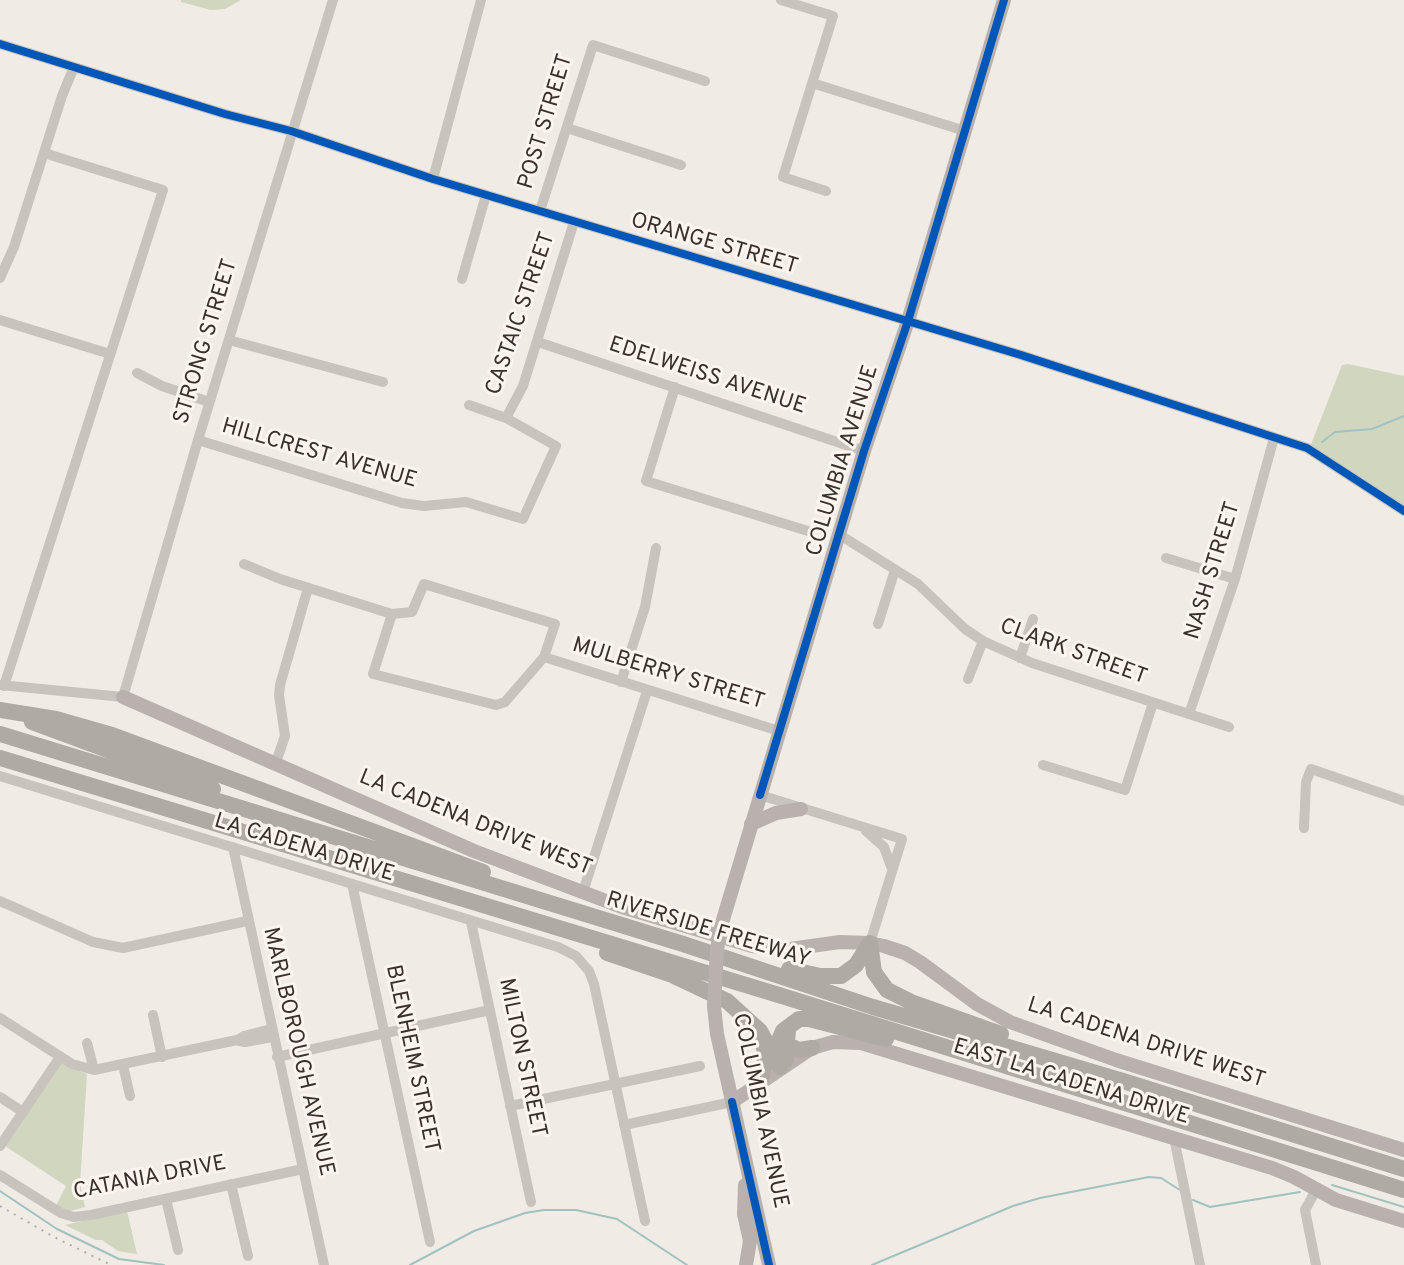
<!DOCTYPE html>
<style>
body{margin:0}
canvas{display:block;background:#f0ebe5}
</style>
<canvas width="1404" height="1265"></canvas>
<script>
const c = document.querySelector('canvas').getContext('2d');
c.lineJoin = 'round';
function fill(path, color) { c.fillStyle = color; c.fill(path, 'evenodd'); }
const poly = rows => new Path2D(rows.map(r => 'M' + r).join(''));
function trace(path, color, width, dash) { c.strokeStyle = color; c.lineWidth = width; c.lineCap = dash ? 'butt' : 'round'; c.setLineDash(dash || []); c.stroke(path); }
function label(font, color, halo, rows, align = 'center') {
  c.font = font + ' Overpass,sans-serif'; c.lineWidth = 6; c.setLineDash([]); c.textBaseline = 'middle'; c.strokeStyle = halo; c.fillStyle = color; for (const [text, x, y, turn = 0] of rows) {
    c.save(); c.translate(x, y); c.rotate((+turn || 0) * Math.PI / 180); c.textAlign = isNaN(turn) ? turn : align; if (halo) c.strokeText(text, 0, 0); c.fillText(text, 0, 0); c.restore();
  }
}
fill(poly([
 [181,0,241,0,225,9,211,10,181,2],
 [1348,364,1404,376,1404,508,1310,447,1342,365],
 [60,1063,87,1074,80,1184,85,1207,70,1211,56,1206,66,1186,5,1146],
 [127,1211,137,1254,118,1251,102,1240,96,1240,65,1225]
]), '#d1d6bf');
trace(poly([
 [1322,442,1335,432,1372,429,1404,416],
 [1332,1185,1404,1207],
 [0,1191,57,1229,119,1259,164,1265],
 [1193,1200,1210,1207,1300,1192],
 [410,1265,474,1231,525,1213,544,1210,576,1210,617,1219,687,1265],
 [872,1265,1013,1206,1040,1198,1149,1177,1161,1178,1180,1190]
]), '#a1c2c1', 2);
trace(poly([
 [781,0,833,16,783,177,826,191],
 [0,44,225,114,291,131,433,179,1021,355,1307,448,1404,511],
 [812,83,965,131],
 [567,128,681,165],
 [433,179,481,0],
 [540,211,593,45,705,81],
 [0,278,14,247,62,96,74,67],
 [462,279,486,195],
 [0,320,110,354],
 [229,340,383,382],
 [538,342,864,451],
 [137,373,162,386,209,402],
 [675,387,646,481,808,531],
 [506,418,523,386,574,222],
 [198,440,402,503,424,506,466,502,523,519,556,446,506,418,469,405],
 [840,535,918,584,965,629,983,641,1032,663,1229,727],
 [1166,558,1235,579],
 [244,564,280,579,392,614,412,612,424,584,555,624,544,657,505,702,496,705,373,674,392,614],
 [878,624,895,570],
 [544,657,779,731],
 [1020,658,1033,619],
 [968,679,983,641],
 [621,682,645,607,656,548],
 [0,685,123,697,198,440,333,0],
 [4,686,163,190,44,153],
 [1189,714,1235,579,1274,438],
 [275,765,285,736,279,695,280,685,308,588],
 [1043,765,1125,790,1153,703],
 [0,776,558,947,576,956,589,971,594,984,645,1221],
 [760,795,902,839,870,943],
 [1304,828,1306,782,1311,769,1404,801],
 [866,831,884,847,892,869],
 [233,847,324,1265],
 [352,884,430,1242],
 [583,892,647,691],
 [0,901,93,942,123,948,247,921],
 [471,922,531,1202],
 [153,1015,162,1057],
 [0,1018,72,1064,94,1070,237,1040,244,1036,271,1029],
 [239,1041,245,1042,272,1037],
 [87,1043,94,1070],
 [277,1057,490,1010],
 [123,1065,130,1096],
 [0,1097,23,1112],
 [510,1106,700,1066],
 [624,1125,732,1102],
 [1174,1138,1200,1265],
 [0,1146,60,1057],
 [0,1175,61,1213,74,1217,91,1215,303,1169],
 [231,1184,248,1256],
 [1316,1190,1305,1210,1316,1265],
 [166,1199,178,1250]
]), '#c9c3be', 10);
trace(poly([
 [123,697,474,851,622,907,752,946,790,949,840,942,870,943,884,946,905,953,920,962,977,1004,1010,1022,1116,1060,1404,1150],
 [751,824,776,813,801,809],
 [722,923,864,451,908,321,1004,0],
 [714,1006,717,1034,769,1265],
 [732,1102,812,1048,833,1042,861,1043,1272,1168,1294,1177,1336,1200,1404,1221],
 [745,1185,744,1214,750,1241,746,1265]
]), '#b8b1ad', 14);
trace(poly([
 [0,710,56,719,112,735,483,872],
 [32,722,213,789],
 [0,734,683,944,873,1007,1123,1081,1404,1169],
 [0,758,782,996,1404,1190],
 [870,943,874,972,887,990,911,1002,1001,1034],
 [607,953,672,975,727,1001,760,1031,780,1067],
 [789,969,820,976,841,976,856,965,870,943],
 [788,1030,787,1042,790,1046,799,1050,812,1048],
 [786,1060,780,1038,783,1031,799,1019,809,1019,886,1039],
 [761,1080,766,1055,762,1041]
]), '#afaaa4', 16);
trace(poly([
 [0,1206,52,1236,111,1265]
]), '#b1aca8', 2, [2, 6]);
trace(poly([
 [714,1006,717,949,722,923]
]), '#b8b1ad', 14);
trace(poly([
 [0,44,225,114,291,131,433,179,1021,355,1307,448,1404,511],
 [760,795,864,451,908,321,1004,0],
 [732,1102,769,1265]
]), '#0057b8', 8);
label('22px', '#3b302b', '#fbf5ee', [
 ["POST STREET",547,122,-73],
 ["ORANGE STREET",714,245,16],
 ["CASTAIC STREET",522,314,-71],
 ["STRONG STREET",207,342,-73],
 ["EDELWEISS AVENUE",707,377,18],
 ["HILLCREST AVENUE",319,455,16],
 ["COLUMBIA AVENUE",844,461,-73],
 ["NASH STREET",1214,571,-73],
 ["CLARK STREET",1073,653,20],
 ["MULBERRY STREET",668,675,17],
 ["LA CADENA DRIVE WEST",475,824,22],
 ["LA CADENA DRIVE",304,849,17],
 ["RIVERSIDE FREEWAY",708,931,17],
 ["LA CADENA DRIVE WEST",1146,1044,18],
 ["MARLBOROUGH AVENUE",297,1052,77],
 ["MILTON STREET",521,1058,78],
 ["BLENHEIM STREET",411,1059,78],
 ["EAST LA CADENA DRIVE",1071,1083,17],
 ["COLUMBIA AVENUE",759,1111,78],
 ["CATANIA DRIVE",150,1179,-11]
]);
</script>
